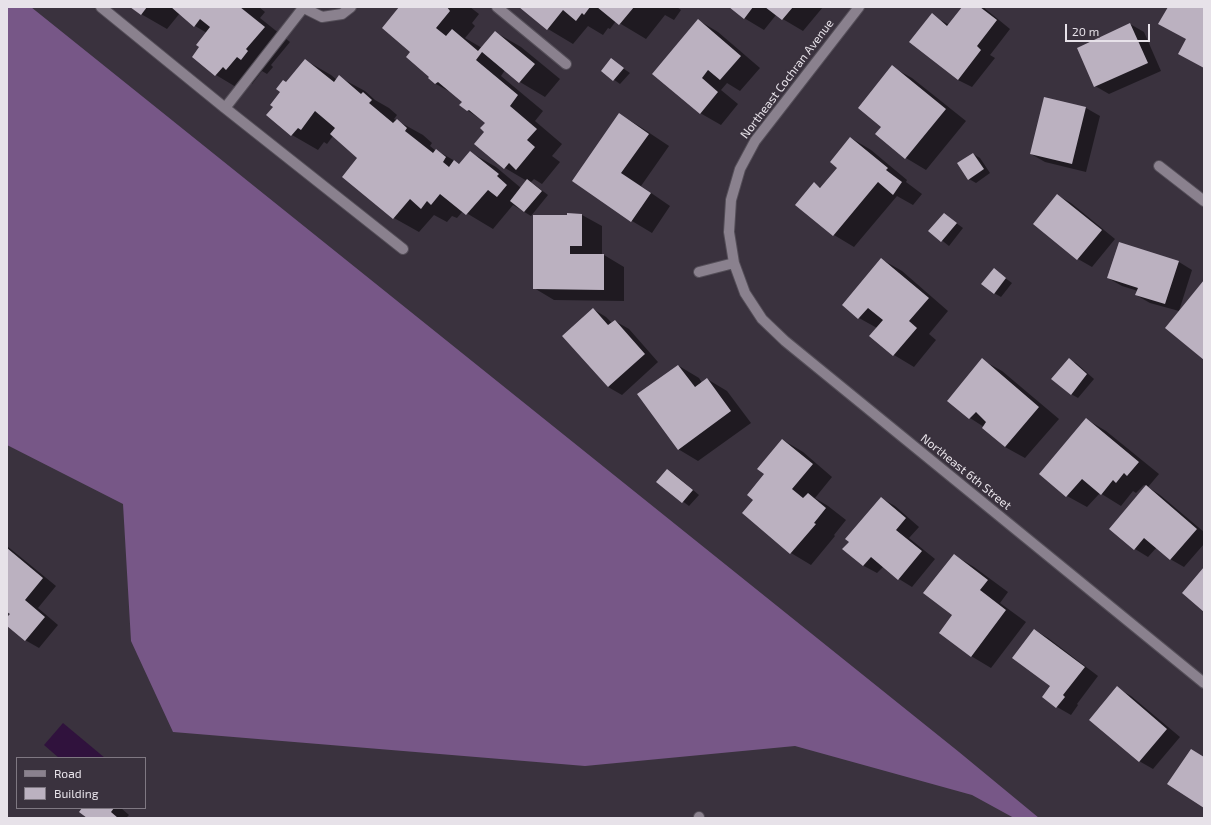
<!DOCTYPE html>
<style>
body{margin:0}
#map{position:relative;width:1211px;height:825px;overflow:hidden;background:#3a323e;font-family:"Exo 2",sans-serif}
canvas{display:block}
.frame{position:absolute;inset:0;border:8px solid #e7e2e9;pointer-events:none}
.legend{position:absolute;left:16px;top:757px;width:130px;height:52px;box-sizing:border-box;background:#3a323e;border:1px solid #7f7882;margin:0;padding:5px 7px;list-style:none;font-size:12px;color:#e7e2e9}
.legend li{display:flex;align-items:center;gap:8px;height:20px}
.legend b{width:20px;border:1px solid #7f7882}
.scale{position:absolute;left:1065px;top:24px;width:85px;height:18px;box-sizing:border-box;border:2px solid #e7e2e9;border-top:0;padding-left:5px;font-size:12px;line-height:14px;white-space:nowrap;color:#e7e2e9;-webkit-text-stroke:3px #3a323e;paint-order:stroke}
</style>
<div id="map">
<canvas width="1211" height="825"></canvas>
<div class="frame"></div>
<ul class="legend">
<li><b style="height:5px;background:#8a818e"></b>Road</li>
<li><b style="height:11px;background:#bbb1c0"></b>Building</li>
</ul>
<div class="scale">20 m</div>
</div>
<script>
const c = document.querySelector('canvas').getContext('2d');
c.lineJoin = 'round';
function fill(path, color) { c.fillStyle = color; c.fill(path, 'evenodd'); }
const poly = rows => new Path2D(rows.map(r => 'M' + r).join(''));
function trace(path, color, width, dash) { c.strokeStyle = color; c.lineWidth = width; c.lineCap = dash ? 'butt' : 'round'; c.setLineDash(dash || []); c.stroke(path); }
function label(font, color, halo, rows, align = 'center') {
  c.font = font + ' "Exo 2",sans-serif'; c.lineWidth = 4; c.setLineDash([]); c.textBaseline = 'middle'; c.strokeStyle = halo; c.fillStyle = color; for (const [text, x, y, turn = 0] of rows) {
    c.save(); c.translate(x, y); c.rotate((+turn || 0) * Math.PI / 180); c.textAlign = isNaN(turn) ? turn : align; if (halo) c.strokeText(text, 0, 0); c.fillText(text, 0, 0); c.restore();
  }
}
fill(poly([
 [7,7,31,7,959,752,1039,818,1014,818,972,795,795,746,585,766,173,732,131,641,123,504,7,445]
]), '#775787');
fill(poly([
 [63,723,105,758,59,758,44,745]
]), '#30123d');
fill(poly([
 [132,7,259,7,265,12,260,18,290,42,271,65,273,67,267,74,262,71,252,84,248,82,241,90,216,75,193,56,201,47,207,33,195,26,180,13,167,29,141,14],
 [400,7,470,7,479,14,472,23,475,26,465,38,482,48,495,32,521,47,560,79,545,97,520,82,505,70,501,76,543,111,535,121,562,144,552,156,560,162,542,184,534,179,531,182,548,195,531,216,513,205,493,229,463,211,457,218,452,216,447,222,434,215,419,232,394,218,359,157,333,136,327,144,324,142,318,150,292,135,268,115,274,107,286,83,305,60,331,75,337,80,339,77,365,91,375,100,389,108,397,115,394,119,423,135,432,143,430,146,436,151,436,150,460,164,470,152,496,167,521,188,527,181,505,168,476,144,486,131,486,123,467,110,463,101,454,94,436,84,412,51],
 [520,7,677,7,681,10,674,20,665,15,646,39,616,21,610,29,608,28,603,35,588,26,573,44,548,29],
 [730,7,823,7,803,31,776,15,764,30,744,18],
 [963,7,983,7,1010,29,990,55,995,58,972,87,958,80,932,15,949,25],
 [698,20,718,32,760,68,740,91,727,83,721,90,738,104,721,125,700,113],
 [1130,24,1144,32,1161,71,1109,94,1095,86],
 [611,60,630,73,620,84,602,71],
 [892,67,912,78,966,121,926,170,906,158,877,134,883,127],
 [1045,98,1086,108,1100,116,1086,172,1045,162,1031,154],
 [619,114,639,126,669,146,641,186,670,206,652,233,632,221,573,181],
 [851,138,871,150,907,180,906,182,922,194,913,205,897,196,854,247,834,235,796,205,814,184,822,188,838,168],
 [973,154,980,158,990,173,976,183,969,179,959,163],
 [1057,195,1071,203,1115,239,1092,267,1078,259,1034,224],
 [944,214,963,228,949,246,930,231],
 [582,215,602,226,602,255,604,255,624,267,624,301,554,300,534,288],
 [881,259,902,271,948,311,929,334,936,340,914,367,894,355,877,328,859,318],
 [1179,262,1192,270,1179,311,1150,303,1136,295,1138,291,1122,286,1108,278],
 [994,270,1012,283,1001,297,994,293],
 [593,309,606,317,612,323,615,321,629,329,658,362,622,395,608,387],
 [982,360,1002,371,1059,419,1025,458,1005,447,984,427,970,418,948,400],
 [1069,360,1076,363,1094,379,1078,398,1071,394],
 [679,366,699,378,702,383,707,379,727,391,751,423,698,461,678,449],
 [1086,419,1106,431,1159,474,1148,487,1160,495,1204,532,1204,544,1184,567,1170,559,1157,547,1148,557,1135,549,1110,529,1147,486,1144,485,1136,493,1133,491,1121,506,1100,493,1087,507,1067,496],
 [783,440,803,452,832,477,815,498,828,506,846,520,834,535,835,536,811,565,791,553,743,513,754,500,765,474],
 [667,470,674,474,699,495,689,506,657,482],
 [881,498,895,506,919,527,909,538,935,559,912,587,899,579,884,566,877,573,864,566,844,549,850,542],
 [7,546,56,586,38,608,58,625,39,648,25,640,7,625,7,619,11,614,7,611],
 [954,555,974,567,1008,592,1000,603,1026,622,991,668,971,656,953,615],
 [1035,630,1048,638,1098,676,1077,704,1078,705,1071,715,1057,707,1044,697,1052,686],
 [1117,688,1131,696,1180,737,1153,769,1139,761],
 [83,808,121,808,129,815,126,818,88,818]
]), '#0007');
fill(poly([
 [130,7,147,7,141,15],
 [171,7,240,7,265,27,246,49,248,51,241,60,237,57,226,70,223,67,215,76,192,57,199,47,196,45,210,27,200,19,194,27],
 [399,7,447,7,450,11,436,28,446,36,452,29,478,51,495,31,535,64,519,83,482,52,476,60,518,95,510,106,537,129,527,140,535,147,516,170,509,163,504,169,474,144,484,132,480,128,485,123,469,110,467,111,459,105,462,102,438,82,435,84,428,78,429,77,406,57,410,52,382,28],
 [519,7,590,7,584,15,582,13,576,21,563,10,547,30],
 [597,7,634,7,619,25],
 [729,7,753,7,744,19],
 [765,7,793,7,782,20],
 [962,7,980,7,997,20,977,46,981,50,958,80,909,42,932,13,947,26],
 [1168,7,1204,7,1204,68,1178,54,1186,39,1158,24],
 [698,19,741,56,720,80,708,70,702,78,718,92,700,114,652,74],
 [1130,23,1148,63,1094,87,1077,48],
 [611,58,624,68,613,81,601,71],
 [305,59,334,82,339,75,361,94,363,92,372,100,369,103,393,123,397,119,407,128,405,131,433,153,436,149,446,157,443,162,449,167,454,160,459,164,470,151,499,174,497,176,507,185,497,197,488,190,466,215,440,194,431,205,427,201,421,209,410,199,393,219,342,177,357,158,330,134,335,128,315,111,301,130,298,128,291,136,266,115,273,107,270,105,280,92,276,89,283,80,286,82],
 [892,65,946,109,905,159,875,134,881,127,858,108],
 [1044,97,1086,107,1072,164,1030,154],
 [619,113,649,134,621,173,651,193,631,222,572,181],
 [850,137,888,168,886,170,902,182,893,195,878,182,833,236,795,205,814,182,820,188,837,168,830,162],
 [973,153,984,169,968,180,957,163],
 [527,179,542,191,524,212,510,201],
 [1057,194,1102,230,1077,260,1033,224],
 [567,213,582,214,582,246,570,246,570,254,604,254,604,290,533,289,533,215,567,215],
 [944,213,957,223,941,242,928,231],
 [1119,242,1179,261,1165,304,1135,295,1138,288,1107,278],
 [881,258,929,298,909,321,917,328,893,356,869,336,883,320,868,308,858,319,842,305],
 [994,268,1006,278,994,294,981,284],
 [1204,280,1204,360,1165,328],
 [593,308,608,325,615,320,645,354,608,387,562,336],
 [982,358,1039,407,1005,447,982,428,986,422,976,412,969,419,947,401],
 [1069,358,1087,374,1071,395,1051,379],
 [678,365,695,387,707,378,731,411,678,450,637,394],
 [1086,418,1139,462,1127,476,1124,473,1116,483,1113,480,1101,495,1082,479,1066,497,1039,474],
 [782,439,813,464,792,489,803,498,808,493,826,508,814,523,816,524,790,554,742,513,753,500,747,495,764,474,757,469],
 [667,469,693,490,682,503,656,482],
 [1146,485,1197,529,1170,560,1144,538,1134,550,1109,529],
 [881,497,906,518,896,530,922,551,898,580,871,557,863,566,842,549,849,542,845,539],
 [7,548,43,578,25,600,45,617,25,641,7,626,7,617,10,614,7,612],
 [954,554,988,580,980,590,1006,610,971,657,939,633,952,615,923,593],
 [1204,567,1204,612,1182,593],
 [1034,629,1085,667,1063,695,1065,697,1056,708,1042,697,1050,686,1012,658],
 [1117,686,1167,729,1139,762,1089,720],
 [1191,749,1204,757,1204,808,1167,784],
 [82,808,114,808,111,812,118,818,87,818,79,812]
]), '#bbb1c0');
const service = poly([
 [101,7,225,108],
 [497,7,566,64],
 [303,8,225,108,403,249],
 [699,818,699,817]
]);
const minor = poly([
 [302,7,322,17,342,14,351,7],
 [859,7,755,141,740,169,731,200,729,232,734,263,745,293,762,319,785,341,1204,683],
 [1159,166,1204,201],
 [699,272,734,263]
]);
trace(service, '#544e58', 12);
trace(minor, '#544e58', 12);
trace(service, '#8a818e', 10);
trace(minor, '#8a818e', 10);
label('12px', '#e7e2e9', '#3a323e', [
 ["Northeast Cochran Avenue",787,79,-53],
 ["Northeast 6th Street",966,472,39]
]);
</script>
